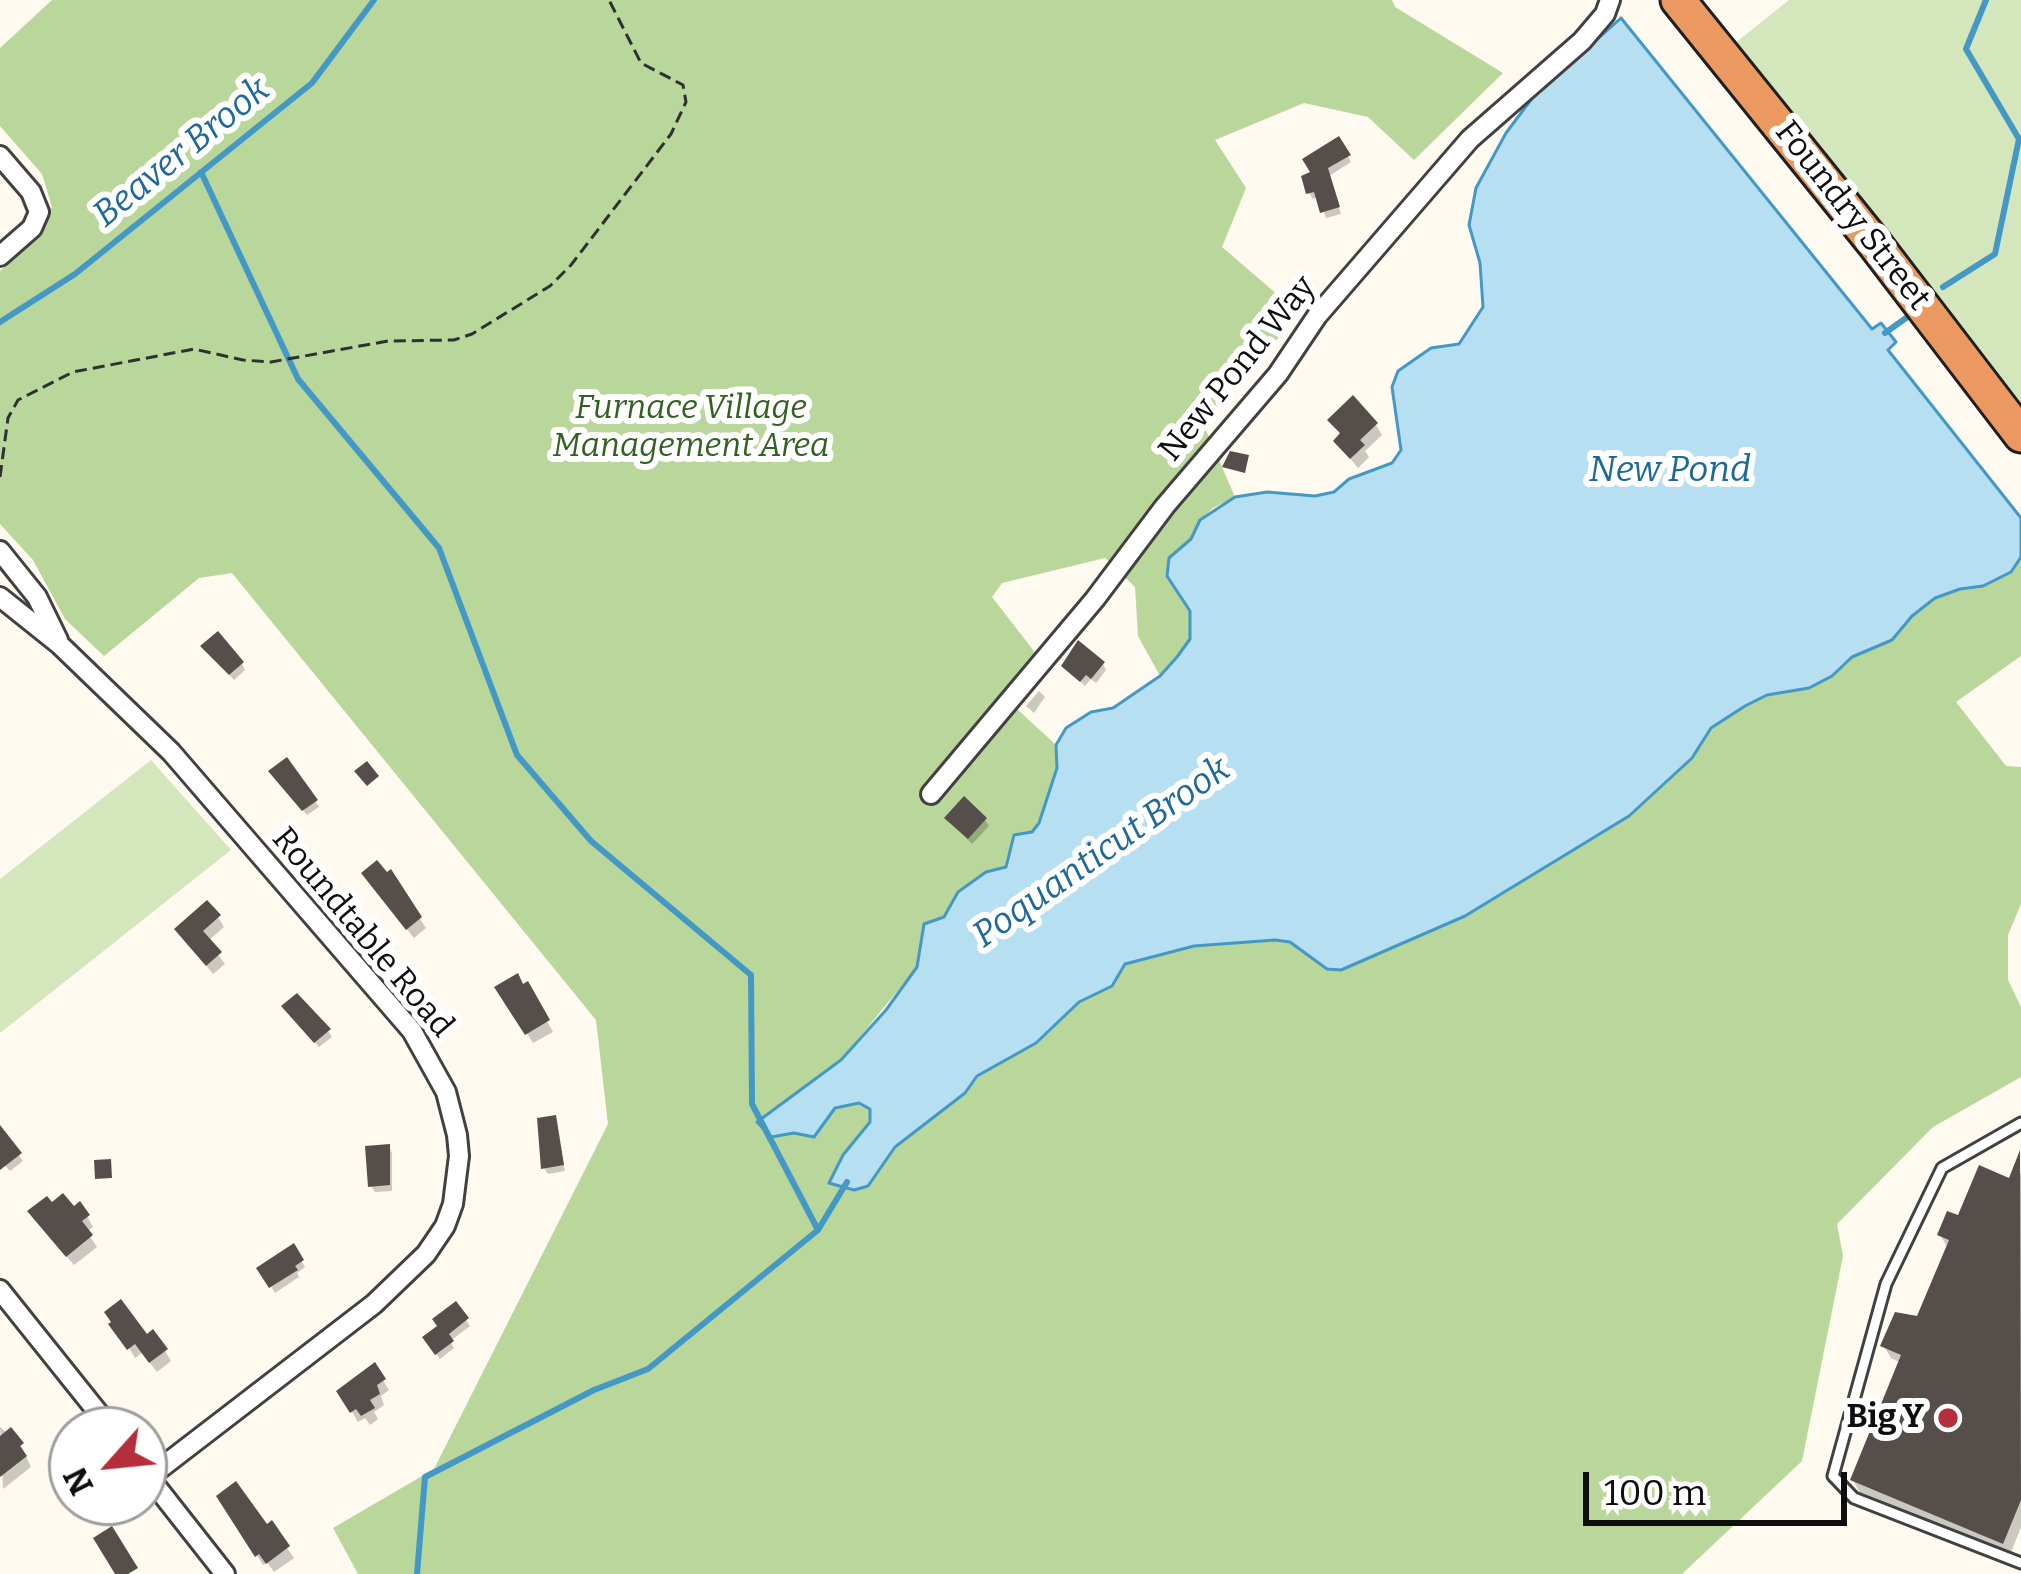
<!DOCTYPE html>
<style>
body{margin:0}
#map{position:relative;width:2021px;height:1574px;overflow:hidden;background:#fefaef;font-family:Bitter,serif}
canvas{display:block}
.north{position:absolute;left:48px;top:1406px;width:120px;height:120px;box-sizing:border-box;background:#fff;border:3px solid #9f9f9f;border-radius:50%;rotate:243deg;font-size:33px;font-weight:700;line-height:48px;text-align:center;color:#0e0e0e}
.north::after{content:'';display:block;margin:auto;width:42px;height:54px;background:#b52e3c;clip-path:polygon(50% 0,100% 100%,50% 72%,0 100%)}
.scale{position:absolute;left:1583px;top:1472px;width:264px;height:54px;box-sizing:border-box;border:6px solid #0e0e0e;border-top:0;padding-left:15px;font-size:36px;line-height:42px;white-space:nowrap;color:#0e0e0e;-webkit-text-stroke:9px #fff;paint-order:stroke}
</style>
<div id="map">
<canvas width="2021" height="1574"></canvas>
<div class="north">N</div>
<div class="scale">100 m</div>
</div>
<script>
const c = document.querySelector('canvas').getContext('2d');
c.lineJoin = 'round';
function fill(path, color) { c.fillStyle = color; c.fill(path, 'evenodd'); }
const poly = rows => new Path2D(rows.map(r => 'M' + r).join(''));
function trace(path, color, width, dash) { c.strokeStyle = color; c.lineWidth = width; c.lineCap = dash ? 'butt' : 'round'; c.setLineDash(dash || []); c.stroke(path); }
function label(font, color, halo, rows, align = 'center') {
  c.font = font + ' Bitter,serif'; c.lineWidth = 12; c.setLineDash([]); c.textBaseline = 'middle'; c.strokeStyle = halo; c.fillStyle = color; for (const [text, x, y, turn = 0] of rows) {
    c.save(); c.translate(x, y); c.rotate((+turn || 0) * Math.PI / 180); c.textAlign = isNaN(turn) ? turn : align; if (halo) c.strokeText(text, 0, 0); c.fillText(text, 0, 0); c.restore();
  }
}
fill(poly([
 [1789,0,2021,0,2021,405,1734,44],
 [151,760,231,850,0,1033,0,879]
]), '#d4e6bb');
fill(poly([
 [52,0,1392,0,1395,7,1503,73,1414,160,1368,117,1304,103,1215,140,1246,188,1222,247,1300,314,1202,421,1235,497,1213,508,1200,520,1191,539,1169,558,1167,576,1190,611,1190,639,1160,676,1138,636,1135,587,1105,558,1002,583,992,597,1037,655,1004,697,1056,745,1057,768,1039,823,1033,832,1014,836,1006,867,986,872,958,892,944,917,924,924,917,967,841,1060,758,1122,771,1137,794,1133,814,1137,835,1108,859,1103,871,1109,870,1122,843,1155,868,1186,895,1147,965,1093,977,1076,1036,1043,1079,1002,1112,986,1125,964,1194,946,1275,940,1290,942,1327,969,1691,758,1711,728,1745,706,1767,695,1809,688,1832,676,1852,657,1892,640,1912,616,1935,598,1960,589,1983,586,2011,572,2021,557,2021,656,1956,702,2006,766,2021,767,2021,904,2008,935,2008,980,2021,1007,2021,1077,1933,1127,1837,1224,1843,1256,1802,1461,1682,1574,358,1574,333,1528,434,1469,608,1124,596,1020,232,573,199,578,104,656,65,619,33,560,0,524,0,271,39,235,52,207,42,174,0,126,0,48]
]), '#b9d69b');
const water = poly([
 [1621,18,1872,329,1881,323,1896,342,1888,350,2021,518,2021,557,2011,572,1983,586,1960,589,1935,598,1912,616,1892,640,1852,657,1832,676,1809,688,1767,695,1745,706,1711,728,1692,758,1629,816,1465,916,1341,970,1327,969,1290,942,1275,940,1194,946,1125,964,1112,986,1079,1002,1036,1043,977,1076,965,1093,895,1147,868,1186,854,1190,829,1183,843,1155,870,1122,870,1109,859,1103,835,1108,814,1137,794,1133,771,1137,757,1122,841,1060,886,1010,917,967,924,924,944,917,958,892,986,872,1006,867,1014,835,1032,832,1039,823,1057,768,1056,745,1066,728,1091,712,1113,708,1160,676,1177,657,1190,639,1190,611,1167,576,1169,558,1191,539,1200,520,1235,497,1267,492,1315,496,1334,492,1349,479,1392,463,1401,450,1392,387,1398,371,1431,348,1459,344,1483,307,1480,263,1469,225,1476,188,1506,133,1533,97,1621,18]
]);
fill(water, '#b7dff2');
trace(water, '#4398c5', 3);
fill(poly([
 [1338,140,1351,162,1329,176,1341,214,1326,218,1318,197,1313,199,1309,193,1314,174],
 [1331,420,1376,425,1382,435,1365,451,1369,457,1358,468,1336,441,1342,436],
 [208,652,242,664,245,670,234,680],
 [1103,664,1106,670,1096,683,1091,679,1085,686,1065,667],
 [1039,691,1045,697,1034,713,1026,706],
 [275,778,315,801,319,807,307,815],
 [985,820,989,826,972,844,952,824],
 [390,873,426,928,414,938,370,884],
 [218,917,224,927,208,941,225,964,213,974,178,930],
 [527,985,553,1032,533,1043,498,988],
 [288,1012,328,1031,332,1037,319,1047],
 [555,1118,565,1171,548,1174,544,1168],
 [0,1130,23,1161,10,1171,0,1160],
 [389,1147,392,1153,392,1191,375,1192,371,1186],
 [2015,1172,2021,1174,2021,1527,2010,1555,1860,1493,1853,1480,1901,1363,1891,1358,1884,1346,1919,1319,1948,1248,1940,1235,2011,1182],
 [73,1210,87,1216,93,1227,87,1232,97,1247,74,1265,37,1222],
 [293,1247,305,1267,297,1273,299,1277,275,1293,260,1269],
 [456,1305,470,1326,450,1341,454,1348,440,1359,429,1344],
 [108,1313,165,1351,171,1361,157,1372,142,1353,135,1358],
 [374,1366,389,1390,381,1396,384,1405,374,1412,378,1419,370,1425,365,1418,358,1422,340,1392],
 [0,1427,21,1445,31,1467,3,1489],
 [220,1497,266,1529,271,1525,294,1558,274,1572,267,1562,263,1565]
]), '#0003');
trace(poly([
 [201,172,298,379,439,548,517,755,591,841,751,975,752,1104,818,1230],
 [1943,287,1995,254,2019,139,1966,49,1986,0],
 [0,322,75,274,312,83,374,0],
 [1885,333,1906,318],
 [417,1574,425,1477,594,1390,648,1369,818,1230,847,1182]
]), '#4398c5', 6);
fill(poly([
 [1339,136,1351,155,1328,168,1340,207,1320,213,1314,192,1306,194,1301,176,1310,172,1302,159],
 [1353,395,1378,423,1360,440,1365,445,1350,459,1333,441,1340,433,1327,420],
 [1230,451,1249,455,1245,473,1222,467],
 [218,631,244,662,229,675,200,646],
 [1078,640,1105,662,1091,679,1086,675,1080,682,1061,666],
 [287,757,318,800,302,811,268,771],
 [367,761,379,776,367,786,354,771],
 [964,796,987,818,968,839,944,818],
 [377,860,387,872,391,869,422,917,406,930,361,873],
 [207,900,221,915,203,931,222,952,206,966,174,929],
 [518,973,523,984,528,981,550,1020,525,1035,494,987],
 [297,993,331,1029,314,1043,281,1006],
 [556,1115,564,1165,541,1169,537,1118],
 [0,1125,22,1153,0,1170],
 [390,1144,390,1185,368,1187,365,1146],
 [2020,1150,2021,1500,2003,1544,1850,1480,1901,1355,1880,1346,1895,1312,1917,1316,1949,1240,1937,1235,1947,1211,1958,1215,1979,1165,2009,1178],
 [111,1159,112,1178,95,1179,94,1160],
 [63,1193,74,1206,80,1201,90,1215,82,1221,93,1235,66,1257,27,1211,47,1196,52,1202],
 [294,1243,304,1260,295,1266,298,1270,269,1288,256,1268],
 [121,1299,147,1334,153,1329,168,1349,149,1363,135,1344,127,1350,108,1324,111,1322,104,1312],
 [456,1301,469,1318,449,1334,454,1341,435,1355,422,1337,437,1326,432,1319],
 [375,1362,386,1379,377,1385,380,1394,370,1400,375,1408,361,1416,356,1409,350,1413,336,1391],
 [11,1427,24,1443,20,1446,27,1456,0,1477,0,1436],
 [236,1481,267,1524,272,1520,290,1546,266,1564,259,1554,255,1557,216,1496],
 [112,1526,138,1568,128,1574,115,1574,93,1538]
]), '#564e4b');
const lane = poly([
 [2021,1123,1942,1168,1886,1284,1833,1476,1854,1498,2021,1563]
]);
const street = poly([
 [0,156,31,192,39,212,32,228,0,256],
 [0,551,37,597,58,640],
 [0,597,60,645,171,752,412,1031,446,1092,457,1135,459,1156,453,1204,445,1226,426,1254,374,1304,149,1477],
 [931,794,1095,599,1165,506,1278,374,1317,316,1470,139,1582,41,1605,14,1610,0],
 [0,1290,112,1430],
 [144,1471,225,1574]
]);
const highway = poly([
 [1678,0,1874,243,2021,435]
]);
trace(lane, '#414141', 15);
trace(street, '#414141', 24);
trace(highway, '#1f1f1f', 39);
trace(poly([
 [0,477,8,418,18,400,73,372,194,349,243,360,271,362,388,341,454,340,472,334,550,286,571,265,671,134,686,102,683,85,641,63,609,0]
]), '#303030', 3, [12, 6]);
trace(lane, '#fff', 9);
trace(street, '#fff', 18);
trace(highway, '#eb9960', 33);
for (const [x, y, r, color] of [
 [1948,1418,12,"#b52e3c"]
]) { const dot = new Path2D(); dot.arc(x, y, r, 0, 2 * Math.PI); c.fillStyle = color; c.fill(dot); trace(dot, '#fff', 4.5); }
label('33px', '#0e0e0e', '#fff', [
 ["Foundry Street",1852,216,52],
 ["New Pond Way",1238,369,-51],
 ["Roundtable Road",362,933,50]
]);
label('italic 33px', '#326122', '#fff', [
 ["Furnace Village",691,409],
 ["Management Area",691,447]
]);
label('bold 33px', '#0e0e0e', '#fff', [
 ["Big Y",1924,1418]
], 'right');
label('italic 36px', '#1f6998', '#fff', [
 ["Beaver Brook",182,153,-39],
 ["New Pond",1670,471],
 ["Poquanticut Brook",1102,853,-35]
]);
</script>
